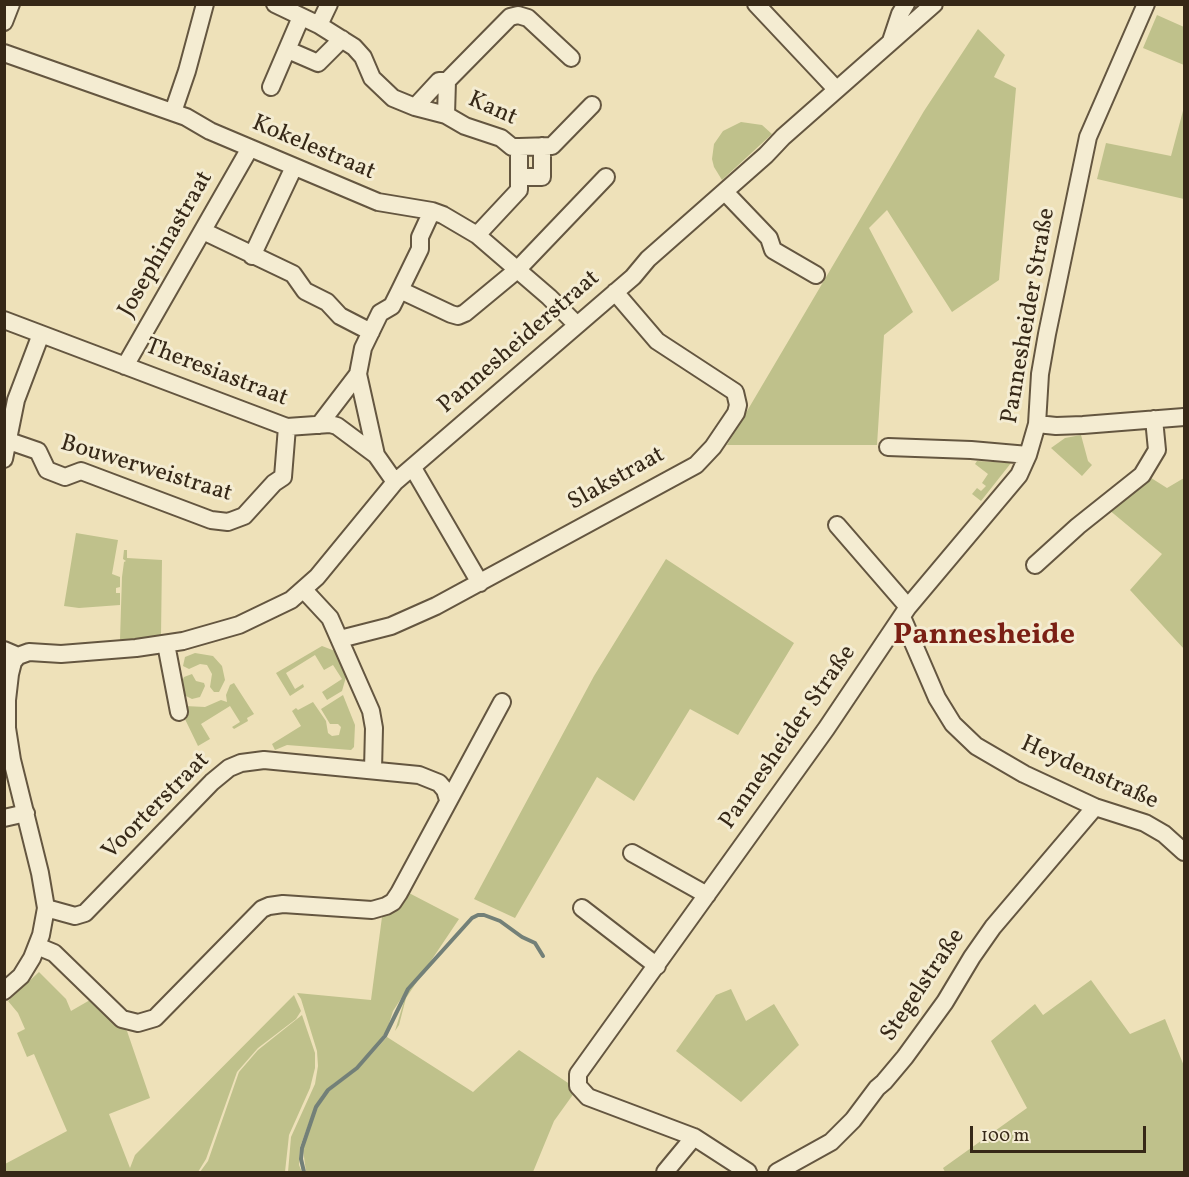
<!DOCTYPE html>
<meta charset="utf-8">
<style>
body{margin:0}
#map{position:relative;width:1189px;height:1177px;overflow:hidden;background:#eee1b9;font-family:Vollkorn,serif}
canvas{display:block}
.frame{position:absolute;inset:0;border:6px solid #362817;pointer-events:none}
.scale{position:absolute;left:970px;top:1126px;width:176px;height:27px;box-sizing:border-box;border:3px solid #362817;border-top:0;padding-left:8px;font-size:18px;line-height:21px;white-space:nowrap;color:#362817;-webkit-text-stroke:4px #f4ecd2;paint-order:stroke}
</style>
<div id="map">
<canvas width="1189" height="1177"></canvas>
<div class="frame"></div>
<div class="scale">100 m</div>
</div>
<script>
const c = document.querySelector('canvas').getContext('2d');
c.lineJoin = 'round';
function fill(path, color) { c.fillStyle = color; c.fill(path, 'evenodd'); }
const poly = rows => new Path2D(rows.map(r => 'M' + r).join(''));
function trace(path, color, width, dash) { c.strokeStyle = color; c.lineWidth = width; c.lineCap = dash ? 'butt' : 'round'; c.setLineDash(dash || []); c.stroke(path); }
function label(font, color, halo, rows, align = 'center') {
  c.font = font + ' Vollkorn,serif'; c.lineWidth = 6; c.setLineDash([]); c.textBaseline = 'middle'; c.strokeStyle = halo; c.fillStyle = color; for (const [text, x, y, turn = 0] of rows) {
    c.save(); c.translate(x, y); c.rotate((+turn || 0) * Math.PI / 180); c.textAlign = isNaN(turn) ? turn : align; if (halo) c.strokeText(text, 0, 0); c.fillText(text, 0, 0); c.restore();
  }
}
fill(poly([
 [1157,15,1184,27,1184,65,1143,48],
 [978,29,1005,55,994,77,1016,88,999,280,952,312,887,210,869,228,913,312,884,335,877,445,727,445,924,111],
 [1184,107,1184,199,1097,179,1106,143,1171,156],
 [741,122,762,125,772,134,722,180,714,167,712,159,714,144,723,131],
 [1081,435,1088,461,1092,465,1082,476,1051,448,1065,438],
 [977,461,1011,463,981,501,972,494,977,488,981,491,986,486,982,483,988,474,975,464],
 [1148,476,1167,488,1184,478,1184,649,1130,590,1162,554,1108,509],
 [76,533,118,540,112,574,120,577,120,587,116,588,116,593,120,593,120,605,79,608,64,606],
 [124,550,127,550,127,558,162,560,161,636,120,640,122,577,124,562,126,561,123,559],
 [666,559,794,643,738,735,690,709,634,801,597,777,515,918,474,899,594,676],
 [322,646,335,651,346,677,342,691,327,700,322,692,342,679,333,665,324,670,315,655,286,673,295,689,303,684,304,687,290,696,276,673],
 [195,653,213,656,222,666,225,680,219,692,214,692,210,687,212,674,207,665,200,664,189,669,183,666,185,657],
 [192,674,196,681,204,683,205,686,200,697,192,699,182,694,180,686,184,677],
 [234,683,254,714,247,718,248,721,234,729,232,727,240,722,230,706,201,724,210,739,198,746,182,713,185,706,205,707,221,700,227,702,226,695,230,685],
 [343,695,355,725,354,747,351,750,287,745,275,750,272,744,301,726,292,711,296,708,298,710,313,702,326,721,328,733,332,736,339,735,341,727,338,724,330,724,321,709],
 [409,893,459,919,406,998,399,1025,395,1031,408,988,393,1011,387,1030,378,1043,356,1067,333,1084,322,1095,314,1109,300,1147,299,1165,302,1172,288,1172,291,1137,315,1084,318,1066,317,1051,301,999,297,993,371,1000,382,917,397,910],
 [39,972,66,999,71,1011,90,1000,115,1024,127,1031,150,1098,109,1114,130,1168,135,1155,294,995,301,1011,296,1019,258,1048,237,1072,206,1159,198,1172,5,1172,5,1164,67,1131,34,1054,27,1057,17,1033,25,1029,18,1013,8,1001],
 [1091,980,1130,1034,1165,1019,1184,1066,1184,1172,945,1172,943,1168,1027,1108,991,1041,1035,1004,1043,1015],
 [731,989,746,1021,774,1004,799,1045,741,1102,676,1051,716,995],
 [302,1015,315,1053,315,1068,310,1088,289,1135,285,1172,200,1172,208,1161,239,1072,258,1050],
 [387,1037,473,1092,519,1050,577,1089,554,1121,533,1172,306,1172,303,1149,316,1110,327,1093,359,1068]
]), '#bfc18b');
trace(poly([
 [304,1172,301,1159,302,1148,316,1107,328,1090,357,1068,385,1036,408,989,472,918,478,915,484,915,500,921,522,937,535,943,543,956]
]), '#738078', 4);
const minor = poly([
 [275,4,319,25,354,47,363,57,372,78,393,98,415,107,446,115,465,126,501,138,512,147,519,147],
 [756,4,836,89],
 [4,22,11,4],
 [319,25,329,4],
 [891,41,900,14,906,4],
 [288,50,318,63,342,39],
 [4,53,186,117,210,131,378,202,432,211,443,215,477,235,549,297,577,325],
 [271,87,301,17],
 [415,107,439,81,447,81],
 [173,112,187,71,205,4],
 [446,115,447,81,510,17,518,15,528,18,571,58],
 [520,177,542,177,542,146],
 [725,192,769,238,773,250,816,275],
 [203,231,293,274,305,291,327,302,340,316,371,332],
 [477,235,519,190,519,147,552,146,592,105],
 [252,256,294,167],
 [400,290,451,314,458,316,465,313,517,270,606,177],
 [4,320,287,427,330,424,337,426,376,455,395,482],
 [125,366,250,148],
 [1037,424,1056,426,1083,425,1184,417],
 [319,425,358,374],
 [9,441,38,451,47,470,65,477,81,471,211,520,228,522,244,516,274,483,283,477,287,427],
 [888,447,971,450,1028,455],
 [376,455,358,374,363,348,380,313,392,306,400,290,420,249,420,237,432,211],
 [4,459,16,400,41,334],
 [413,468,480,583],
 [837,525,908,607],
 [1035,565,1078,526,1142,475,1157,450,1154,419],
 [304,590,330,618,371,711,374,728,373,770],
 [902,617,937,698,953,724,976,746,1024,774,1095,807,1145,823,1164,834,1184,852],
 [340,639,391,626,436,606,696,465,713,447,736,413,738,405,735,392,657,341,615,292],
 [166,644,179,712],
 [4,650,18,656,29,652,61,654,136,648,183,641,239,625,291,600,317,577,395,482,633,277,648,259,766,155,783,137,934,4],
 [4,818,26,813],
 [632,853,707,895],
 [46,908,75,916,85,913,212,782,229,768,241,763,264,760,419,775,439,783,445,790,448,800],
 [582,908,657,966],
 [37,946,54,953,122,1019,138,1023,155,1018,262,909,269,906,283,904,372,910,386,906,393,902,399,893,502,702],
 [4,991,21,976,32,958,41,935,46,908,40,873,12,760,7,728,7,700,10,674,13,662,18,656],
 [665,1172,694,1137],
 [748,1172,694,1137,588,1097,578,1086,578,1074,826,729,908,607,1019,475,1028,455,1037,424,1040,374,1047,334,1088,137,1146,4],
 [777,1172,831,1142,853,1120,877,1088,884,1082,905,1057,945,1002,972,957,993,927,1095,807]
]);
trace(minor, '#645640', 20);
trace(minor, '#f4ecd2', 16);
label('24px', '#362817', '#f4ecd2', [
 ["Kant",492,110,24],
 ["Kokelestraat",313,149,23],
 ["Josephinastraat",167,245,-60],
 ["Pannesheider Straße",1030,316,-80],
 ["Pannesheiderstraat",520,343,-41],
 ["Theresiastraat",216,374,21],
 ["Bouwerweistraat",146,470,17],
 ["Slakstraat",617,480,-29],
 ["Pannesheider Straße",789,738,-55],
 ["Heydenstraße",1089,774,24],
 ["Voorterstraat",157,807,-45],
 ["Stegelstraße",924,986,-56]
]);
label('bold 30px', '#7a1f14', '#f4ecd2', [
 ["Pannesheide",984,637]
]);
</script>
